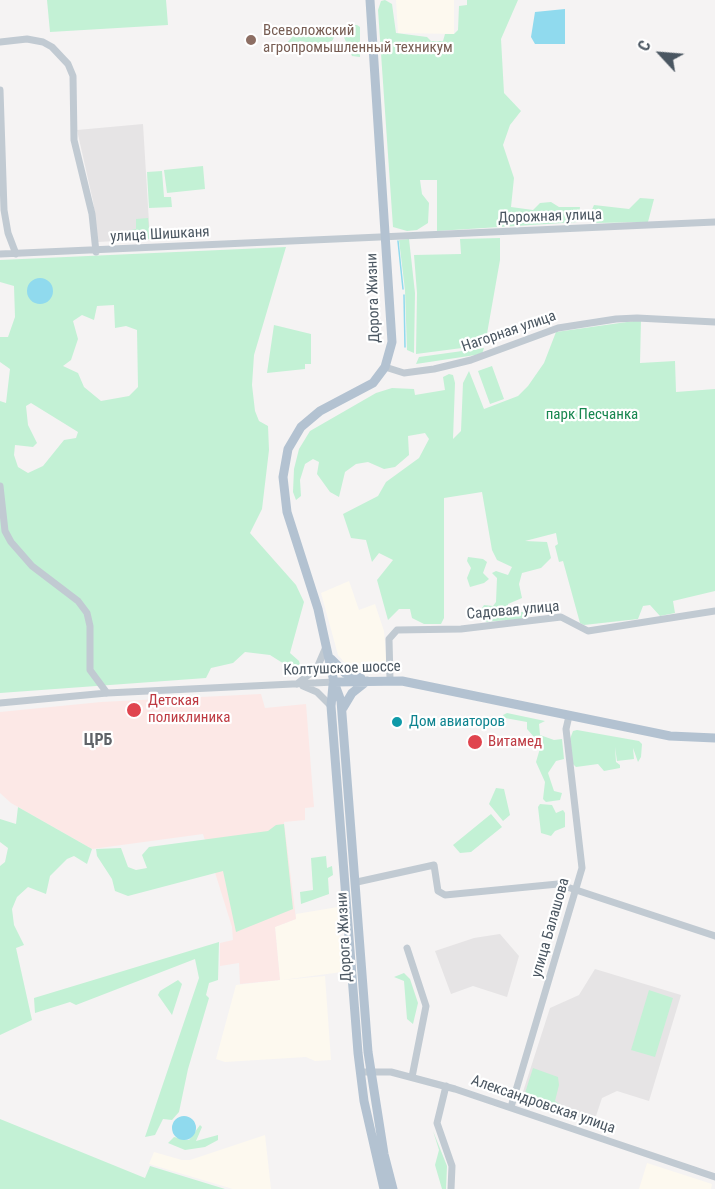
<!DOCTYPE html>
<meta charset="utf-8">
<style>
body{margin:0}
#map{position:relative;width:715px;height:1189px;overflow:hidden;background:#f5f3f3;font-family:"Roboto Condensed",sans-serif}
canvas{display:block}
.north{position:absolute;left:631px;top:24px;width:60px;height:60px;-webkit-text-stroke:4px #fff;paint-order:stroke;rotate:296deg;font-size:16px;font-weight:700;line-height:24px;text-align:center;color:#4a5661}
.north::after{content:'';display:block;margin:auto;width:21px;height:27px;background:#4a5661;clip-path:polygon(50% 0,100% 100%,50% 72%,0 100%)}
</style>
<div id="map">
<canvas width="715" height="1189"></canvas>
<div class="north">С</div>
</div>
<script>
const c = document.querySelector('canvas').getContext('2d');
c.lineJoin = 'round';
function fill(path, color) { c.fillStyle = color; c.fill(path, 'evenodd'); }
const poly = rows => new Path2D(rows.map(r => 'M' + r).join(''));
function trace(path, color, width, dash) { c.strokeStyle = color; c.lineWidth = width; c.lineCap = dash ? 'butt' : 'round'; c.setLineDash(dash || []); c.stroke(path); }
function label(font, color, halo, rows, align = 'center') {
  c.font = font + ' "Roboto Condensed",sans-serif'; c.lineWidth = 4.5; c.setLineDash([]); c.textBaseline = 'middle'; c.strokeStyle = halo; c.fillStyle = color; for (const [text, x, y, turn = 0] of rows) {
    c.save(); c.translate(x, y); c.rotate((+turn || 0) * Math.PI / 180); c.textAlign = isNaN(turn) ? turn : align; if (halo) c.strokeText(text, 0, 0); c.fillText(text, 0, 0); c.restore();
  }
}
fill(poly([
 [396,0,454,0,454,34,398,33],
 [349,581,359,610,375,604,384,631,387,665,364,663,365,670,351,670,338,655,321,593],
 [338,907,342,972,282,980,325,976,331,1060,315,1061,306,1057,225,1062,216,1059,236,985,280,980,275,927,296,919,296,914],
 [265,1135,271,1189,233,1189,149,1164,154,1152,182,1160,190,1160],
 [647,1163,712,1184,711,1189,639,1189]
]), '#fdf9ef');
fill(poly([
 [143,124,150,239,98,242,93,201,77,130],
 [500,934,519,956,507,997,473,986,451,994,435,951,474,938],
 [595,969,681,995,649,1101,617,1091,602,1098,594,1122,521,1098,550,1008,579,995]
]), '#e6e4e5');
fill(poly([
 [261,694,265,708,306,704,314,807,305,808,305,820,284,822,296,919,275,927,280,980,240,984,239,963,220,966,220,943,233,940,232,927,203,834,92,849,11,803,0,793,0,712,101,702]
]), '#fce8e6');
fill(poly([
 [47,0,166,0,168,25,50,32],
 [385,0,392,4,396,33,427,37,431,41,443,41,445,34,454,34,458,30,459,6,467,5,467,0,518,0,501,39,504,93,521,111,510,125,503,145,514,178,511,207,533,210,540,203,551,202,559,207,580,207,578,222,437,231,437,180,420,180,422,194,429,203,428,223,417,230,407,231,393,227,378,10,381,1],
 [357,25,360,27,360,57,352,56,343,35,336,34,332,41,320,44,300,41,284,53,279,51,298,31,312,33,321,31,322,27],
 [203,166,205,189,167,193,164,170],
 [162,171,164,197,171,197,172,207,149,208,147,172],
 [640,198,654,199,648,222,595,223,590,214,594,205,629,209],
 [148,218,150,239,125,241,123,238,123,232,136,229,136,219],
 [500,238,500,260,485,345,416,354,417,293,414,255,461,254,460,239],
 [409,239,415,293,414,353,407,350,405,290,399,240],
 [286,247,254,355,252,385,255,411,259,421,268,426,269,450,262,509,250,533,296,585,304,602,290,653,299,661,300,665,289,667,270,655,245,652,233,663,211,668,206,678,0,693,0,401,6,403,10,369,0,362,0,337,8,337,15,317,14,286,0,282,0,260],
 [114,305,115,328,126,326,137,330,138,387,129,396,101,401,84,387,78,373,63,366,71,360,78,339,73,321,82,315,94,320,97,306],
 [31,403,78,432,76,438,64,440,43,466,28,473,18,467,14,455,15,445,33,447,37,443,28,425,26,406],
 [641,320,640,363,675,361,676,392,715,389,715,591,673,601,675,613,660,616,650,605,643,606,638,619,584,625,580,623,563,561,559,562,555,546,558,544,556,533,525,541,547,542,551,558,541,568,522,573,519,584,522,598,508,604,508,610,512,613,523,612,524,615,521,619,484,622,478,614,484,605,493,606,496,602,497,578,492,573,496,571,508,575,512,567,497,560,492,550,482,492,444,498,444,618,441,624,424,624,412,618,410,609,399,609,388,620,377,580,393,560,379,553,372,562,366,540,351,538,343,514,378,496,386,482,419,458,429,439,425,433,408,436,409,455,395,467,384,469,368,462,356,464,345,472,339,497,330,492,317,474,319,462,313,459,305,464,300,480,301,496,296,500,293,492,294,469,299,449,310,431,376,393,392,388,414,389,415,395,445,390,443,377,449,374,453,375,455,383,453,439,461,431,463,383,469,371,484,409,518,396,528,386,544,363,556,332],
 [274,325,311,334,311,364,305,364,305,369,267,373],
 [484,348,482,354,416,364,419,357],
 [492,366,504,399,490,404,478,371],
 [468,557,483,559,487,562,483,573,489,579,484,583,470,587,467,578,471,568,467,561],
 [507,713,545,721,539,724,540,735,554,740,562,739,564,759,556,761,548,773,554,791,562,793,560,800,546,802,543,799,545,782,536,762,541,745,527,729,527,722,505,718,503,715],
 [577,730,639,741,642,744,641,757,638,762,633,748,634,759,617,761,615,747,616,762,620,765,620,768,604,771,598,764,576,767,573,764,570,739,573,731],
 [496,788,504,789,510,815,503,821,489,804],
 [540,804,552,805,556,813,563,810,565,813,565,827,555,831,551,836,541,833,538,807],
 [18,807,92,849,87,864,74,856,67,859,50,876,46,894,28,887,17,897,12,909,14,925,24,945,16,948,32,1020,0,1035,0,866,5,862,8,848,0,842,0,819,16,824],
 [491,814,502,827,471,852,460,853,453,845],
 [284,824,293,909,236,932,223,871,128,896,115,891,112,879,97,856,96,849,121,848,128,867,136,870,147,868,142,855,149,847,268,831,276,825],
 [326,856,327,868,332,866,333,875,328,878,329,894,301,904,300,892,313,890,311,858],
 [219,942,218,980,209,983,206,995,209,998,188,1069,179,1112,172,1120,163,1119,155,1135,145,1137,199,978,195,959,76,1005,70,1002,35,1013,34,998],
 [404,973,410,979,418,1003,413,1024,407,1019,404,981,394,977],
 [178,980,182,984,172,1015,158,995,160,991],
 [649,990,673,998,655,1057,631,1050],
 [533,1068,558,1077,559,1085,555,1101,571,1112,524,1096],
 [0,1119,145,1178,150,1166,225,1189,0,1189],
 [200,1125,202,1127,196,1141,218,1135,218,1140,205,1147,185,1150,168,1143,174,1137,189,1140],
 [433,1131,447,1166,446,1189,442,1189,435,1165,439,1150]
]), '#c3f1d5');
fill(poly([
 [565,9,565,44,535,44,531,37,535,12],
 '27 291a13 13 0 1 1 26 0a13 13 0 1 1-26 0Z',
 '172 1128a12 12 0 1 1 24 0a12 12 0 1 1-24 0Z'
]), '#90daee');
trace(poly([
 [398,241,403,289],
 [404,295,405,347]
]), '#90daee', 1.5);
trace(poly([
 [0,42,27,39,43,42,52,47,68,64,73,76,74,140,92,214,96,252],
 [0,90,4,210,8,233,16,254],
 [0,254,715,222],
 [385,367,404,373,434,369,471,360,558,328,616,319,637,318,715,322],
 [0,486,5,531,11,542,32,566,78,601,87,613,90,626,90,670,107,693],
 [390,680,389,639,397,630,461,629,561,617,588,631,715,611],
 [297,684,317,668,326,647],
 [303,686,317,692,331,706],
 [0,703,107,693,334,682],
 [357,882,434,865,438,891,445,895,558,884,715,936],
 [407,948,426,1006,412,1077],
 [360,1072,391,1072,455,1089,715,1177],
 [446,1086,437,1123,452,1166,451,1189],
 [511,1107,582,868,566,729,569,716]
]), '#c1cad2', 7);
trace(poly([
 [370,0,392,342,385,367,373,383,320,411,301,427,288,449,283,477,287,512,318,609,334,682,341,701,368,1052,384,1154,393,1189],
 [331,659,345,673,361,678],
 [334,682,402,681,670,736,715,738],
 [333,685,331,706,358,1053,364,1101,384,1189],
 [343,708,352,693,367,681]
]), '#b3c2d1', 9);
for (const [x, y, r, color] of [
 [251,40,6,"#8d6e63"],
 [134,710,8,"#e0444e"],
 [397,722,6,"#0f9aa8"],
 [475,742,8,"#e0444e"]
]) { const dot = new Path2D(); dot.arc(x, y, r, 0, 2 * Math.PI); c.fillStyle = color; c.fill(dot); trace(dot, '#fff', 2); }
label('15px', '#785e54', '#fff', [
 ["Всеволожский",263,31],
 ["агропромышленный техникум",263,48]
], 'left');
label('15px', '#4a5661', '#fff', [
 ["Дорожная улица",550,217,-2],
 ["улица Шишканя",160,235,-3],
 ["Дорога Жизни",374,298,-92],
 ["Нагорная улица",509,332,-19],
 ["Садовая улица",513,611,-5],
 ["Колтушское шоссе",342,669,-2],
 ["улица Балашова",551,928,-74],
 ["Дорога Жизни",345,937,-93],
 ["Александровская улица",543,1105,19]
]);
label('15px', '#17864f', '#fff', [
 ["парк Песчанка",592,415]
]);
label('15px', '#be3a42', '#fff', [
 ["Детская",148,701],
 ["поликлиника",148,718],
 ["Витамед",488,742]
], 'left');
label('15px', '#0d838f', '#fff', [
 ["Дом авиаторов",409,722]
], 'left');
label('bold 16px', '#5f6368', '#fff', [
 ["ЦРБ",98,741]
]);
</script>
